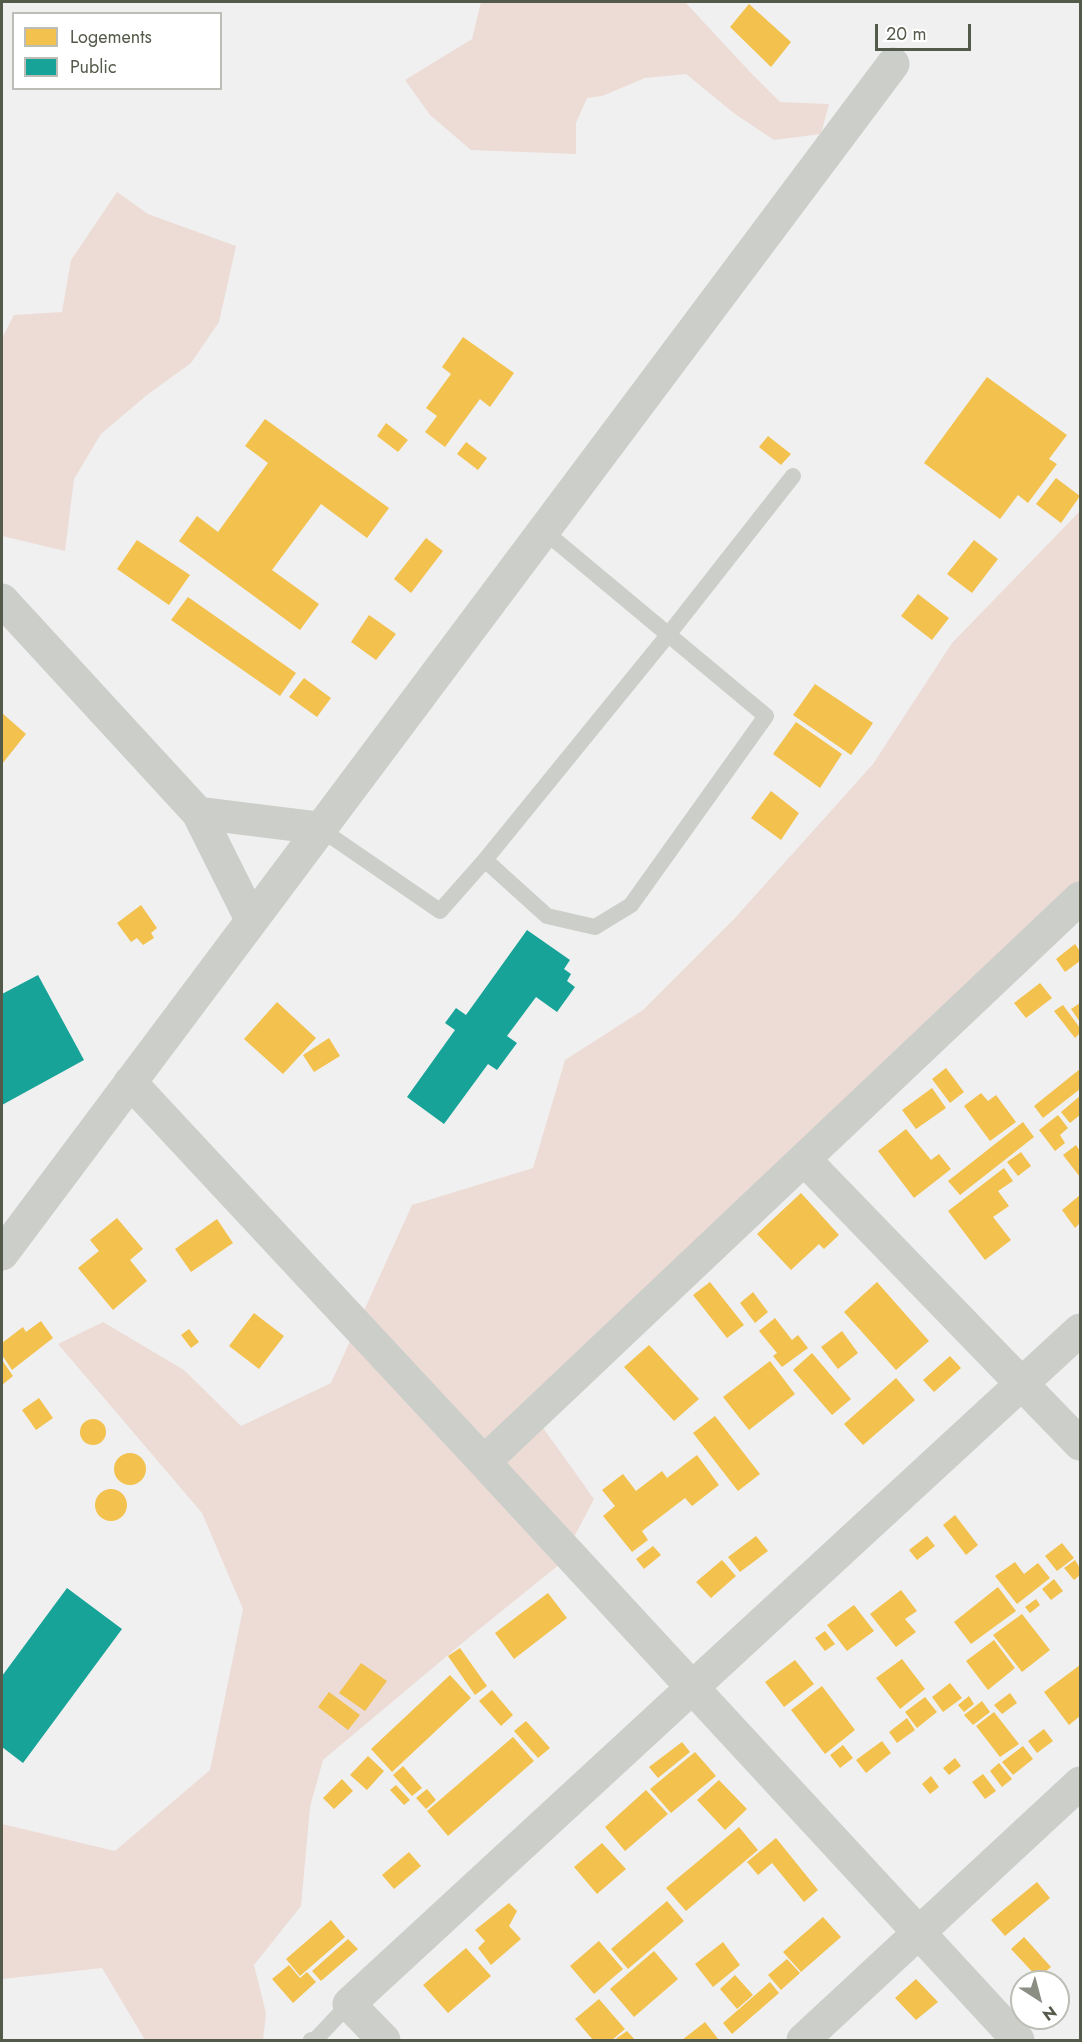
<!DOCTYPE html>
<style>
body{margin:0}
#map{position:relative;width:1082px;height:2042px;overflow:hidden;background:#f0f0f0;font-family:Jost,sans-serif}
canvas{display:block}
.frame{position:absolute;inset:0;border:3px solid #545a49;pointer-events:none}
.legend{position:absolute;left:12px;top:12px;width:210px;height:78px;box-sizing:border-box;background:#fff;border:2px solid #bbbdb6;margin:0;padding:8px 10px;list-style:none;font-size:18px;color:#545a49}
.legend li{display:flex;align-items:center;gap:12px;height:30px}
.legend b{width:30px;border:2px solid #bbbdb6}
.north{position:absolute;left:1010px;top:1970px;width:60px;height:60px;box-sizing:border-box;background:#fff;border:2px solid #bbbdb6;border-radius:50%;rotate:144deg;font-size:16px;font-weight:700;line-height:24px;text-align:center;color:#545a49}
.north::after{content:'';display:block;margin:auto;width:21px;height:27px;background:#8b8e83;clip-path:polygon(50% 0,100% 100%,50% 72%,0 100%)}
.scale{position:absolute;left:875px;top:24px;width:96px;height:27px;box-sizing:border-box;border:3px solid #545a49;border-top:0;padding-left:8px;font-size:18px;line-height:21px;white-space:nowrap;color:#545a49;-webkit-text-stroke:4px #fff;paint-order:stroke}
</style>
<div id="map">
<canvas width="1082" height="2042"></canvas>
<div class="frame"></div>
<ul class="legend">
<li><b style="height:16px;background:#f2c14e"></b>Logements</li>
<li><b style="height:16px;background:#17a398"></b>Public</li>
</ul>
<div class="north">N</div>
<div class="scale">20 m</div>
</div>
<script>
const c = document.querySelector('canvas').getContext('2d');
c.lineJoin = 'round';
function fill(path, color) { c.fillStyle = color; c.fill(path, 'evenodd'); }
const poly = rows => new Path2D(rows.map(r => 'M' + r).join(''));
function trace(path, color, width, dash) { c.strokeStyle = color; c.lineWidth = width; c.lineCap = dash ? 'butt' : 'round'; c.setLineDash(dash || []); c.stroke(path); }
fill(poly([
 [481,2,685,2,751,73,780,102,829,104,821,134,774,140,735,114,686,74,645,78,602,96,587,98,576,123,576,154,471,150,430,115,405,80,472,39],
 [117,192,148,214,236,246,219,322,191,363,147,395,101,434,74,479,65,551,2,536,2,338,14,315,62,312,71,260],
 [1080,511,1080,882,1072,907,534,1415,594,1499,560,1564,472,1635,323,1760,310,1807,301,1906,254,1965,266,2013,263,2040,145,2040,102,1968,2,1979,2,1824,115,1851,210,1770,243,1609,202,1513,58,1344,103,1322,184,1370,241,1426,331,1383,412,1205,533,1168,565,1060,643,1010,734,919,873,764,952,643]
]), '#eddcd6');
fill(poly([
 [749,4,791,42,771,67,730,27],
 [463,337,514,373,490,407,480,399,445,447,425,432,437,416,426,408,451,374,442,367],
 [987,377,1067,435,1049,459,1057,464,1028,503,1018,495,1000,519,924,463],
 [265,419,389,508,367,538,321,504,272,570,319,604,300,630,179,541,197,516,218,532,268,463,245,446],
 [386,423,408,440,398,452,377,436],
 [768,436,791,454,781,465,759,447],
 [466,442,487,458,478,470,457,454],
 [1056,478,1080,496,1061,523,1036,504],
 [426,538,443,551,411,593,394,579],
 [137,540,190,575,169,605,117,569],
 [974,540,998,559,972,593,947,574],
 [918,594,949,618,932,640,901,616],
 [188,597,296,673,280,696,171,620],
 [369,615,396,634,376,660,351,642],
 [304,678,331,698,317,717,289,697],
 [815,684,873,723,851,755,793,715],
 [2,713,26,734,2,764],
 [796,722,842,754,820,788,773,754],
 [771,791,799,813,781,840,751,818],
 [141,905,157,928,151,933,154,938,143,945,137,938,131,942,117,923],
 [1075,944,1080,951,1080,961,1065,972,1056,959],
 [1040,983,1052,998,1026,1018,1014,1003],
 [277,1002,316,1038,283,1074,244,1039],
 [1080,1003,1080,1022,1071,1009],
 [1063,1005,1080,1028,1080,1033,1075,1038,1054,1011],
 [329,1038,340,1056,314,1072,303,1055],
 [946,1068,964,1092,950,1103,932,1079],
 [1080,1069,1080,1089,1043,1118,1034,1106],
 [932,1088,946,1108,916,1129,902,1110],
 [981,1093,988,1101,996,1095,1016,1122,990,1141,964,1106],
 [1080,1096,1080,1115,1070,1123,1061,1112],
 [1058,1115,1068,1128,1060,1135,1065,1143,1055,1151,1039,1130],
 [1023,1122,1034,1137,960,1195,948,1181],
 [906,1129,931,1160,939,1154,951,1169,914,1198,878,1151],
 [1076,1145,1080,1151,1080,1177,1063,1155],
 [1021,1152,1031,1166,1018,1176,1007,1162],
 [1004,1168,1013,1181,998,1191,1009,1206,993,1217,1011,1240,985,1260,948,1211],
 [801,1193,839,1235,824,1249,819,1244,791,1270,757,1234],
 [1080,1195,1080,1223,1075,1228,1062,1210],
 [117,1218,143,1249,130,1260,147,1281,113,1310,78,1268,99,1251,90,1240],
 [217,1219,233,1243,191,1272,175,1249],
 [710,1282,744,1325,727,1338,693,1295],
 [877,1282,929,1341,896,1370,844,1312],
 [753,1292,768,1312,755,1323,740,1303],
 [254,1313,284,1336,259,1369,229,1346],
 [775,1318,792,1340,798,1335,808,1348,782,1367,773,1356,777,1353,759,1331],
 [41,1321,53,1338,12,1370,2,1355,2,1343,23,1327,26,1332],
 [189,1329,199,1342,191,1348,181,1335],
 [842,1331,858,1353,838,1369,821,1347],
 [649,1345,699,1399,674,1421,624,1367],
 [812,1353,851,1399,832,1415,793,1370],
 [950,1356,961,1368,934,1392,923,1380],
 [2,1360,13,1376,2,1385],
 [770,1361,795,1394,749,1430,723,1397],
 [896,1378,915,1400,863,1445,844,1424],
 [39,1398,53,1418,36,1430,22,1410],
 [715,1416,760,1474,738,1491,693,1433],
 '80 1432a13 13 0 1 1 26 0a13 13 0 1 1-26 0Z',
 '114 1469a16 16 0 1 1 32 0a16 16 0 1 1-32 0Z',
 [697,1455,719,1485,692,1506,685,1498,642,1531,648,1540,632,1552,603,1516,615,1506,602,1490,623,1474,636,1491,662,1471,667,1478],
 '95 1505a16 16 0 1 1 32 0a16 16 0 1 1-32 0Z',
 [955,1515,978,1545,966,1555,943,1525],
 [756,1536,768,1551,740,1572,728,1557],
 [927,1536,935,1546,917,1560,909,1550],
 [1062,1543,1074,1558,1057,1571,1045,1556],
 [653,1546,661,1555,644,1569,636,1559],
 [722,1560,736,1576,711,1598,696,1582],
 [1075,1560,1080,1568,1080,1575,1074,1580,1064,1568],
 [1015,1562,1024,1574,1038,1563,1050,1578,1017,1604,995,1576],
 [1054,1579,1063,1591,1051,1600,1042,1589],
 [998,1587,1016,1611,971,1644,954,1622],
 [901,1590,917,1611,905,1619,916,1632,896,1647,870,1614],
 [548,1593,567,1618,514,1659,495,1633],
 [1036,1599,1040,1605,1030,1613,1025,1607],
 [854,1605,874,1631,847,1651,827,1625],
 [1022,1614,1050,1650,1022,1672,993,1635],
 [825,1631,835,1644,825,1651,815,1638],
 [994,1640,1015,1668,988,1690,966,1661],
 [460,1648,487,1686,475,1695,448,1656],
 [902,1659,925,1689,900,1709,876,1678],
 [795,1660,814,1684,784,1707,765,1682],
 [361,1663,387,1681,365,1711,339,1693],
 [1080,1665,1080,1716,1069,1725,1044,1692],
 [450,1675,471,1698,392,1772,371,1749],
 [950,1683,962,1698,943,1712,932,1697],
 [822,1686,855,1730,825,1754,791,1710],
 [492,1690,513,1715,501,1726,479,1701],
 [329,1692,360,1715,348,1730,318,1707],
 [1010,1693,1017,1703,1002,1714,994,1705],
 [969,1696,974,1704,964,1712,958,1705],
 [925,1697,937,1712,917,1728,905,1712],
 [982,1701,990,1712,973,1725,964,1715],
 [994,1712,1019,1744,1000,1757,976,1726],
 [907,1718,915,1730,897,1743,889,1732],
 [526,1721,550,1748,538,1758,514,1731],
 [1044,1729,1053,1741,1037,1753,1028,1741],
 [513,1737,534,1761,448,1836,427,1811],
 [882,1741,891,1753,866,1773,856,1760],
 [682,1742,690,1752,658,1778,649,1767],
 [843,1745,853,1758,840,1768,830,1755],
 [1023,1746,1033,1759,1013,1775,1002,1762],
 [695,1752,716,1776,671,1813,650,1789],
 [368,1756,384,1771,367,1790,350,1775],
 [955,1758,961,1766,949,1775,943,1768],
 [999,1763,1012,1779,1002,1787,990,1771],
 [403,1766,422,1788,412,1796,393,1775],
 [983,1774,996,1791,985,1799,972,1782],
 [931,1776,939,1787,930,1794,922,1784],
 [342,1779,353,1791,334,1809,323,1798],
 [719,1780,747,1809,725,1830,697,1800],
 [396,1785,410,1800,404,1805,390,1790],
 [427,1789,436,1800,426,1809,416,1798],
 [646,1790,668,1814,625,1851,605,1827],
 [739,1827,758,1850,686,1911,666,1888],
 [776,1838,818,1890,804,1902,772,1863,758,1875,747,1862],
 [602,1843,626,1869,597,1894,574,1867],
 [409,1852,421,1866,394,1889,382,1875],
 [1037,1882,1050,1898,1005,1936,991,1920],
 [667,1901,684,1921,628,1969,611,1949],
 [509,1903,517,1911,509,1926,521,1939,491,1965,478,1948,485,1941,475,1930],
 [823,1917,841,1937,801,1972,783,1952],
 [331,1920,345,1937,300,1976,286,1959],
 [1024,1937,1051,1967,1038,1978,1011,1949],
 [348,1939,358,1949,321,1981,312,1971],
 [599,1941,623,1969,594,1994,570,1966],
 [723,1942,740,1965,713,1987,695,1964],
 [466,1948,491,1976,448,2013,423,1985],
 [654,1951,678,1979,634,2017,610,1989],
 [787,1959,800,1973,781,1990,768,1975],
 [289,1965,300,1978,307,1972,316,1982,293,2003,272,1979],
 [735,1975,753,1995,737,2009,720,1989],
 [916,1979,938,2002,916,2020,895,1998],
 [770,1982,779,1993,732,2034,723,2023],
 [599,1999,625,2029,612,2040,593,2040,575,2019],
 [705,2022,719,2040,682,2040],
 [627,2031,635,2040,614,2040]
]), '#f2c14e');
fill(poly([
 [527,930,570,960,564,969,571,974,567,981,575,987,557,1012,536,997,507,1036,517,1043,497,1070,488,1064,444,1124,407,1097,455,1030,445,1023,456,1008,466,1015],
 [38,975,84,1060,2,1105,2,994],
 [67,1588,122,1629,23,1763,2,1747,2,1676]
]), '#17a398');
trace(poly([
 [319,828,440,911,485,860,668,635,793,476],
 [485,860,547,916,595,927,631,905,766,716,544,531],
 [311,2040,316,2039,349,2004]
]), '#ccceca', 16);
trace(poly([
 [2,600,198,813,251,919],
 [198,813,319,828],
 [130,1082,484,1462,1018,2040],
 [804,1159,1080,1444],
 [2,1254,893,64],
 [484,1462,1080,898],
 [384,2040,349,2004,1080,1330],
 [803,2040,1080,1783]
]), '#ccceca', 33);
</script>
